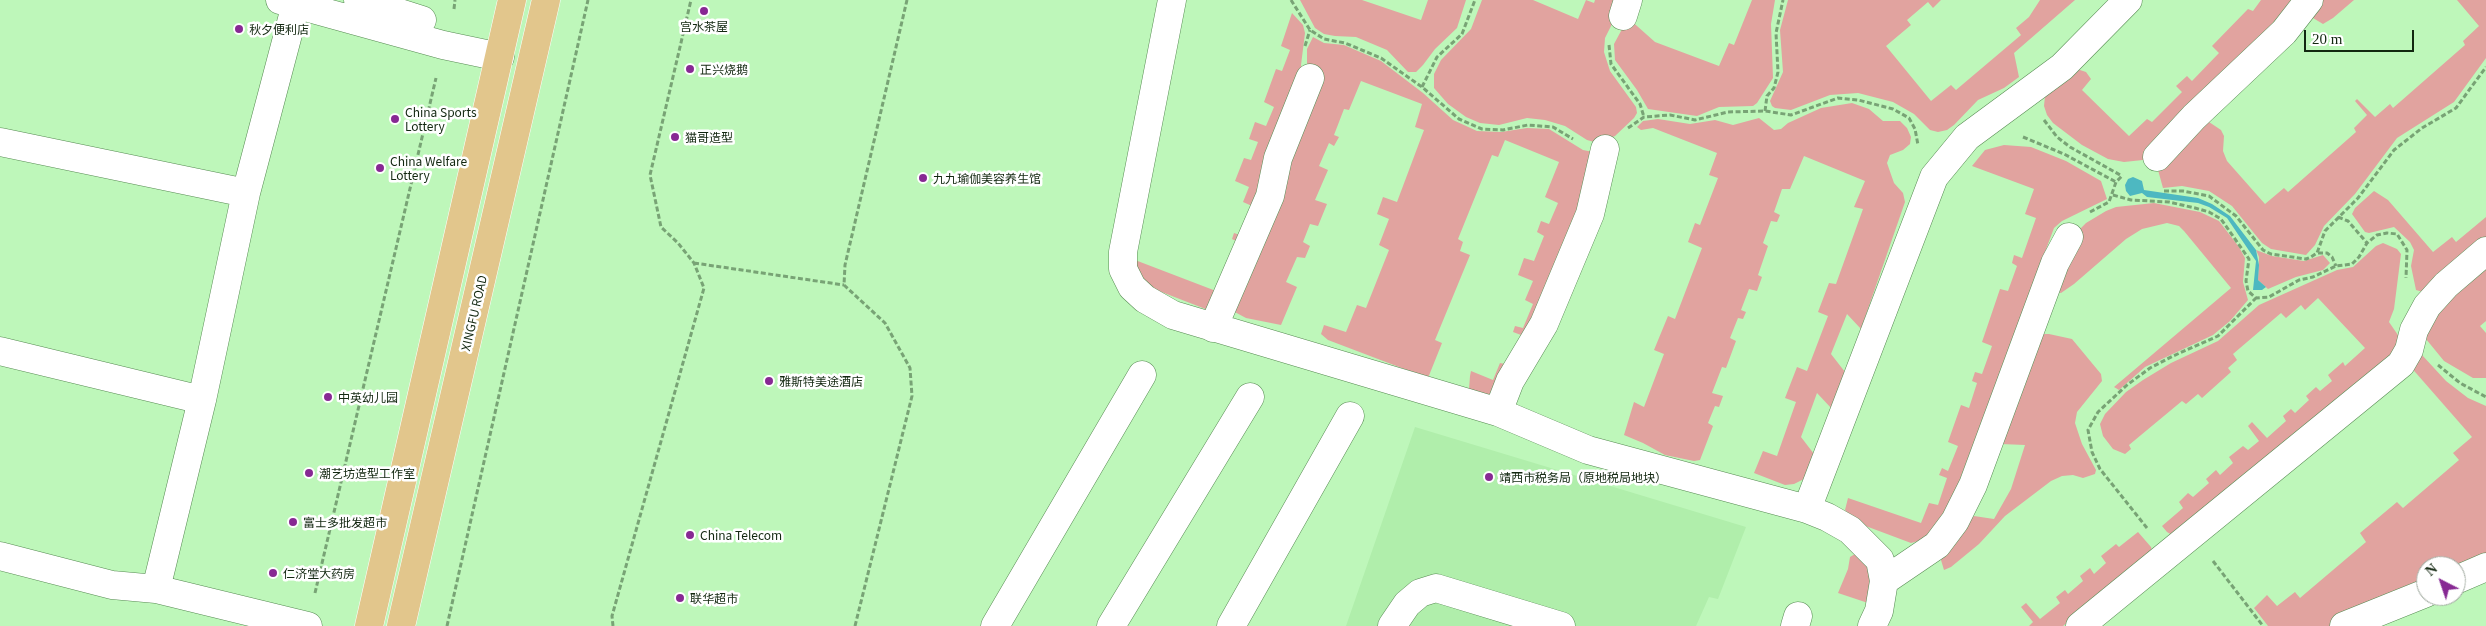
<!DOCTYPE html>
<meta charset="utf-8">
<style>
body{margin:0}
#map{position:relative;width:2486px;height:626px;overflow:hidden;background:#bef7ba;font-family:Georgia,serif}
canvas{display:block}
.north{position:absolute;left:2416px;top:556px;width:50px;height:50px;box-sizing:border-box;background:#fff;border:1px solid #a0a99f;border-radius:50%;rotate:319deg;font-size:14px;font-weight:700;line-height:20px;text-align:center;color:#122710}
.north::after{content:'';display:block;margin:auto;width:18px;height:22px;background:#872993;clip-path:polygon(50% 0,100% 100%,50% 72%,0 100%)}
.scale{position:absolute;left:2304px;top:30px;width:110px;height:22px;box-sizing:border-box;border:2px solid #122710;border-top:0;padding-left:6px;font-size:15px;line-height:18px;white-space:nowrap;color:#122710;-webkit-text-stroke:4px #fff;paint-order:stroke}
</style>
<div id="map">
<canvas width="2486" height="626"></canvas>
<div class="north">N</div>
<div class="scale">20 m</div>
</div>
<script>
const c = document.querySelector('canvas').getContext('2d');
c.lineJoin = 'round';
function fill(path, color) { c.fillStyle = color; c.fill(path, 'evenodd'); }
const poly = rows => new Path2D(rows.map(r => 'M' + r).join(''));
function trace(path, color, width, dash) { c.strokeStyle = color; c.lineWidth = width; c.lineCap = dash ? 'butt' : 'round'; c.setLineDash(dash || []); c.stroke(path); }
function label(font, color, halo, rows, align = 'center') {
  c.font = font + ' Georgia,"Noto Sans SC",serif'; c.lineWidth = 5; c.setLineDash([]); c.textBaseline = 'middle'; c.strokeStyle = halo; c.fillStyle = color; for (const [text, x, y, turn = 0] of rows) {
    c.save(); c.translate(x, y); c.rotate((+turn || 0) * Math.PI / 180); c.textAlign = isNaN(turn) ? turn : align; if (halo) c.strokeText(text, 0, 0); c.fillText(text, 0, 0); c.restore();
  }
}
fill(poly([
 [1415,427,1746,527,1718,599,1709,597,1696,626,1346,626]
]), '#b0eeab');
fill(poly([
 [1300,0,1362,0,1421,20,1428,0,1466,0,1457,28,1435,49,1423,65,1416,72,1408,72,1387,50,1356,37,1335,36,1324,34,1315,28],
 [1482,0,1533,0,1578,19,1586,0,1594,3,1595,0,1624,0,1605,38,1604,52,1610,71,1636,107,1637,113,1634,118,1615,136,1598,143,1587,140,1565,126,1545,120,1527,118,1499,125,1480,123,1466,117,1448,104,1434,88,1434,74,1441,60,1471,29],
 [1752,0,1775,0,1771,24,1773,78,1757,103,1753,106,1719,107,1697,116,1648,109,1637,90,1615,60,1614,44,1628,18,1655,42,1719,66,1729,43,1734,45],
 [1788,0,1941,0,1933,8,1928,2,1907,20,1911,25,1886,46,1931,101,1951,85,1956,90,2021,35,2016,28,2029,17,2040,0,2075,0,2014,53,2019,77,2004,88,1978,100,1954,125,1947,130,1938,132,1930,130,1914,114,1893,102,1858,93,1830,95,1791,110,1775,108,1772,106,1770,101,1783,72,1780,30],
 [2261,0,2292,0,2267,30,2143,160,2124,162,2108,159,2082,145,2053,123,2047,115,2044,106,2045,96,2074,68,2086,72,2091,79,2082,90,2129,136,2147,119,2152,122,2182,92,2176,86,2187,76,2192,81,2219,53,2212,46,2248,9,2253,11],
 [2322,0,2354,0,2333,18,2323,24,2313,18],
 [2457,0,2486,0,2486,58,2454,102,2397,138,2355,194,2324,226,2315,245,2306,255,2271,249,2262,243,2232,206,2209,191,2182,186,2163,188,2158,170,2161,161,2209,122,2221,130,2224,136,2223,151,2227,161,2265,204,2284,188,2288,192,2356,132,2354,128,2367,115,2355,101,2357,99,2375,117,2390,104,2393,108,2465,45,2463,41,2479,26],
 [1292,13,1303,25,1305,33,1301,65,1305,81,1274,157,1273,174,1268,194,1225,293,1214,308,1208,310,1141,284,1133,271,1135,260,1216,291,1224,273,1228,274,1240,243,1232,239,1234,233,1240,235,1252,206,1243,202,1249,187,1235,181,1244,158,1251,160,1258,142,1249,139,1255,122,1266,126,1274,107,1264,102,1276,69,1282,71,1290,50,1281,46],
 [1313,37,1324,43,1344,45,1381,61,1423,93,1453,120,1477,131,1501,132,1527,128,1549,129,1583,150,1593,152,1584,202,1496,399,1469,389,1470,376,1471,371,1493,380,1500,363,1509,365,1521,335,1513,332,1515,326,1523,328,1533,304,1525,300,1533,281,1518,275,1524,258,1534,261,1544,236,1537,232,1541,221,1549,224,1558,203,1545,197,1559,162,1505,140,1498,157,1492,155,1458,239,1463,242,1460,251,1470,255,1435,340,1442,343,1428,378,1328,340,1321,334,1324,325,1346,332,1357,305,1366,308,1389,250,1379,245,1389,219,1377,214,1383,197,1397,202,1424,130,1415,127,1422,104,1361,81,1349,110,1344,109,1334,135,1339,137,1334,146,1329,143,1319,166,1328,170,1315,200,1327,204,1318,226,1310,224,1303,242,1310,246,1305,258,1297,257,1286,282,1297,287,1281,325,1246,318,1231,310,1311,73,1307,63,1307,49],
 [1852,103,1869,109,1883,121,1900,121,1907,128,1911,137,1910,144,1903,150,1890,155,1887,163,1894,183,1903,193,1905,202,1861,329,1847,314,1831,354,1845,372,1832,409,1817,393,1801,437,1814,454,1806,478,1794,484,1785,485,1754,473,1763,451,1777,456,1796,402,1785,398,1797,367,1807,371,1828,316,1818,312,1829,283,1836,284,1863,209,1854,207,1865,181,1804,156,1790,189,1782,189,1774,212,1780,215,1777,222,1771,221,1763,243,1768,246,1758,275,1762,277,1757,291,1749,289,1741,310,1746,312,1743,319,1738,318,1730,338,1736,341,1726,368,1722,367,1712,393,1723,396,1719,407,1715,406,1708,423,1713,426,1700,460,1694,461,1665,455,1643,443,1624,435,1634,402,1644,407,1664,354,1654,350,1668,316,1675,319,1702,248,1688,242,1695,223,1700,225,1718,178,1709,175,1717,153,1653,128,1641,130,1637,127,1643,121,1658,119,1690,124,1715,120,1733,125,1759,118,1774,130,1781,129,1788,123,1821,108],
 [2004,145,2031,147,2066,161,2101,181,2107,199,2062,221,2054,228,1944,522,1922,540,1911,543,1855,522,1845,510,1848,498,1921,523,1929,503,1938,505,1947,478,1939,475,1942,468,1948,471,1958,446,1948,442,1961,405,1969,408,1977,383,1972,381,1975,372,1982,374,1992,346,1982,342,2000,289,2008,291,2017,266,2012,263,2014,255,2022,258,2036,218,2025,214,2034,189,1972,166,1985,150],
 [2374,191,2388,200,2433,252,2452,237,2456,242,2486,217,2486,241,2423,292,2416,290,2411,266,2414,250,2410,242,2394,227,2369,233,2365,232,2352,214,2355,208],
 [2154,203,2200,212,2219,221,2239,247,2245,258,2243,282,2248,300,2230,321,2213,335,2145,367,2119,390,2114,387,2231,288,2184,231,2179,226,2167,223,2142,229,2126,239,2074,284,2061,293,2054,291,2079,230,2086,223,2106,211,2116,207],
 [2383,243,2397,249,2401,254,2394,309,2389,322,2400,338,2395,352,2172,535,2167,532,2162,526,2183,508,2179,502,2188,493,2193,497,2209,483,2206,479,2216,470,2220,475,2233,463,2229,457,2243,446,2248,450,2259,441,2248,426,2252,422,2267,438,2286,421,2283,416,2291,409,2295,413,2309,400,2306,396,2316,387,2320,391,2332,381,2328,375,2343,362,2345,366,2365,348,2318,298,2305,310,2301,305,2286,318,2281,313,2233,354,2237,360,2228,368,2231,372,2202,398,2198,394,2186,404,2182,401,2129,445,2131,449,2125,454,2113,449,2103,436,2100,424,2105,414,2126,392,2143,380,2171,363,2218,341,2259,305,2337,270,2353,267,2376,246],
 [2256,250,2272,256,2304,261,2323,255,2330,263,2323,270,2296,277,2268,289,2258,280,2259,257],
 [2486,267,2486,321,2480,326,2486,333,2486,378,2473,378,2444,361,2426,339,2427,328,2449,299],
 [2039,334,2049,334,2072,339,2101,374,2102,381,2077,412,2075,423,2082,444,2096,470,2095,474,2083,478,2073,475,2062,476,2051,481,2005,516,1979,544,1951,567,1944,570,1941,560,1958,530,1974,516,1994,519,2011,489,2025,445,2001,444],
 [2422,355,2446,381,2468,398,2486,406,2486,556,2456,566,2426,566,2426,581,2347,615,2329,626,2268,626,2254,608,2267,595,2277,606,2295,592,2300,598,2366,542,2360,533,2397,502,2403,508,2459,460,2453,453,2472,437,2409,365],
 [2138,532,2151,547,2152,550,2148,557,2063,626,2029,626,2033,622,2021,607,2026,603,2040,619,2060,603,2056,597,2065,590,2068,594,2083,581,2080,576,2090,568,2094,574,2106,563,2101,556,2116,544,2119,547],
 [1855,554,1869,564,1871,577,1868,603,1838,593,1848,569,1850,557]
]), '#e1a39f');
fill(poly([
 [2133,177,2142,181,2144,190,2198,198,2212,204,2230,216,2256,250,2259,265,2258,280,2266,287,2262,290,2253,290,2256,261,2227,218,2209,207,2198,203,2147,197,2142,193,2130,196,2126,191,2125,185,2128,179]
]), '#4db8c1');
const minor = poly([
 [280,0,443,45,500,57],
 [358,0,422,20],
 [1172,0,1123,252,1123,269,1132,287,1145,299,1173,315,1498,412,1588,450,1807,509,1827,517,1850,530,1880,560,1884,581,1879,611,1872,626],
 [1623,16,1628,0],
 [0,142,246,193],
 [2157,157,2194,117,2284,32,2309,0],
 [1213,328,1270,196,1278,158,1310,78],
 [0,351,202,400],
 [1498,412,1510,381,1544,324,1590,214,1605,149],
 [1807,509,1934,177,1967,137,2062,67,2128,0],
 [0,556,112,585,156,589,308,626],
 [2456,580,2486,567],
 [1884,581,1937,545,1955,521,1973,485,2055,263,2069,237],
 [156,589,202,400,246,193,296,4],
 [995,626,1142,375],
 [1111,626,1250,397],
 [1231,626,1350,416],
 [1392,626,1407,604,1420,593,1436,588,1561,626],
 [1795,626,1798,616],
 [2080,626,2401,364,2409,350,2414,330,2427,306,2446,285,2486,251],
 [2344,626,2426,593]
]);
const major = poly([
 [369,626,512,0],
 [401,626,546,0]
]);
trace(minor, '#578b53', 29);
trace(major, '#fff', 29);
trace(poly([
 [1291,0,1310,30,1324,39,1345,43,1381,58,1422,87,1459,119,1482,129,1503,130,1528,125,1553,127,1573,139],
 [454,9,455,0],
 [1609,45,1611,64,1640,104,1644,117],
 [1305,46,1310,30],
 [1422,87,1437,57,1462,34,1475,0],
 [1765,111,1767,96,1774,88,1778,72,1776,33,1783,0],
 [2044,120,2057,137,2070,147,2122,176],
 [1628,128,1644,117,1670,115,1695,120,1728,112,1765,111,1791,115,1838,98,1858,100,1893,109,1909,118,1915,129,1918,145],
 [2023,137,2064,154,2116,182],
 [2164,191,2183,191,2209,196,2236,216,2263,250,2271,254,2306,259,2311,257,2317,253,2325,231,2358,198,2394,150,2422,128,2456,108,2486,67],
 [2113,195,2131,200,2169,202,2195,208,2209,212,2221,219,2249,259,2246,281,2248,291,2256,298,2269,297,2299,280,2313,277,2336,266,2352,264,2359,257,2367,243,2377,235,2387,233,2397,234,2407,250,2406,278],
 [2090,212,2109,202,2116,182,2123,175],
 [2338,217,2348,221,2367,243],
 [2318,253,2327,253,2332,257,2336,266],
 [694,263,844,285],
 [2438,365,2460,383,2486,397],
 [2147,528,2100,469,2092,452,2088,430,2098,412,2127,385,2150,368,2173,356,2218,336,2256,298],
 [2213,561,2263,626],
 [315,593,436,78],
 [447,626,588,0],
 [613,626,612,616,704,288,694,263,678,243,661,227,650,175,691,0],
 [855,626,912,396,910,368,885,323,844,285,845,265,907,0]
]), '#78a375', 3, [5, 2.5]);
trace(minor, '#fff', 28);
trace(major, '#e2c68c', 28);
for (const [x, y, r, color] of [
 [704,11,5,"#872993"],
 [239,29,5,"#872993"],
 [690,69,5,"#872993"],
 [395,119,5,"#872993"],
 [675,137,5,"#872993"],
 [380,168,5,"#872993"],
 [923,178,5,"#872993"],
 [769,381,5,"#872993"],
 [328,397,5,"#872993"],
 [309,473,5,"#872993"],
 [1489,477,5,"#872993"],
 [293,522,5,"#872993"],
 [690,535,5,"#872993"],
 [273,573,5,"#872993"],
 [680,598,5,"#872993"]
]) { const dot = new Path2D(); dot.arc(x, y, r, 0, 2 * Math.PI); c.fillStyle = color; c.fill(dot); trace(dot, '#fff', 2); }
label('12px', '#122710', '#fff', [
 ["宫水茶屋",704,26,"center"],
 ["秋夕便利店",249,29],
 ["正兴烧鹅",700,69],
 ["China Sports",405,112],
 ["Lottery",405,126],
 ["猫哥造型",685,137],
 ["China Welfare",390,161],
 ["Lottery",390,175],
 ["九九瑜伽美容养生馆",933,178],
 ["雅斯特美途酒店",779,381],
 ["中英幼儿园",338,397],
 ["潮艺坊造型工作室",319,473],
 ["靖西市税务局（原地税局地块）",1499,477],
 ["富士多批发超市",303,522],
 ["China Telecom",700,535],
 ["仁济堂大药房",283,573],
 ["联华超市",690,598]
], 'left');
label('12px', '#122710', '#fff', [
 ["XINGFU ROAD",474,313,-77]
]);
</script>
